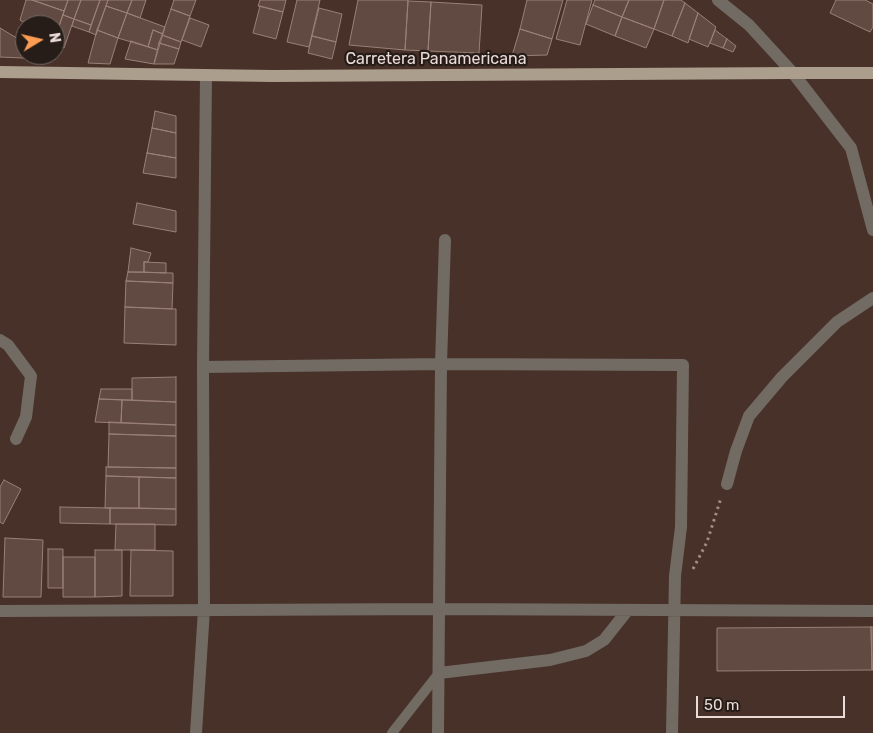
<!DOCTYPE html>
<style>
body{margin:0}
#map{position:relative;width:873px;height:733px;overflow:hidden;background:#473129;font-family:Rubik,sans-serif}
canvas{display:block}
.north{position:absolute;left:15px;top:15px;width:50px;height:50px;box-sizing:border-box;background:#261c18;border:1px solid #746864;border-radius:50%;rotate:81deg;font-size:14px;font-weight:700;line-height:20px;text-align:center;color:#eadbd6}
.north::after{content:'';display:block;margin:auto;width:18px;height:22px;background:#fc9d53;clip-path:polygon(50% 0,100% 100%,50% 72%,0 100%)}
.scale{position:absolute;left:696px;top:696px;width:149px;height:22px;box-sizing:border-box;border:2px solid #eadbd6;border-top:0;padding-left:6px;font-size:15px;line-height:18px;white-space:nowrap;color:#eadbd6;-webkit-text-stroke:4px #261c18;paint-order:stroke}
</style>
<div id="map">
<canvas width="873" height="733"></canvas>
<div class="north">N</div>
<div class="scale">50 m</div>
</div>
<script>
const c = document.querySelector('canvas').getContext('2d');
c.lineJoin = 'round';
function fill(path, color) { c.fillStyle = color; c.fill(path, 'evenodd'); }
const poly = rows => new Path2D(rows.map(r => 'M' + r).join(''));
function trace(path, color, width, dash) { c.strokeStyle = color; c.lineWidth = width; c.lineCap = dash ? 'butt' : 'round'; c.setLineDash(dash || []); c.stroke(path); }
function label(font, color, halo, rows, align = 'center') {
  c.font = font + ' Rubik,sans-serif'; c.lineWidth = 4.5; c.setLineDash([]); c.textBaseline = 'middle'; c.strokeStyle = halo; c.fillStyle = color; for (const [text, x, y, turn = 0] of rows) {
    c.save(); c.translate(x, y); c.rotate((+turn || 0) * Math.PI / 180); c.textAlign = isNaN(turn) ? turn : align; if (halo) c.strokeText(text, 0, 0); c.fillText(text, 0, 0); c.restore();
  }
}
const building = poly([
 [26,0,32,0,64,11,55,38,55,25,28,25,20,20,26,0],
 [32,0,68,0,64,11,32,0],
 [68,0,81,0,74,19,63,15,68,0],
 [81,0,100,0,91,25,74,19,81,0],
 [100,0,108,0,96,35,89,32,100,0],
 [108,0,132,0,127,13,106,6,108,0],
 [132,0,146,0,140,18,127,13,132,0],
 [174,0,196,0,190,16,171,9,174,0],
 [260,0,286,0,283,12,258,6,260,0],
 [297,0,320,0,309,47,287,42,297,0],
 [358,0,408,0,405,50,349,45,358,0],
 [527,0,563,0,552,39,520,29,527,0],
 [567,0,592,0,580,45,556,39,567,0],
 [595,0,629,0,622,17,593,5,595,0],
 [629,0,664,0,654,29,622,17,629,0],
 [664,0,681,0,685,3,672,36,654,29,664,0],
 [836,0,865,0,873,4,873,27,870,32,830,13,836,0],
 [408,1,431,2,428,51,405,50,408,1],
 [431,2,482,5,479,53,428,51,431,2],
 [685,3,698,13,688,43,672,36,685,3],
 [593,5,622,17,615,36,586,24,593,5],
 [106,6,127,13,118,38,97,30,106,6],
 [260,6,283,12,276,39,253,33,260,6],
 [319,8,342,14,336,42,312,36,319,8],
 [171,9,190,16,181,42,162,35,171,9],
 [127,13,165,27,163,34,153,30,148,47,118,38,127,13],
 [698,13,716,27,708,47,689,39,698,13],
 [63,15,74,19,64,48,55,42,55,38,63,15],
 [622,17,654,29,646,48,615,36,622,17],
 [190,18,209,25,201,47,182,40,190,18],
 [74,19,91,25,89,32,72,26,74,19],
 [0,28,25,43,25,55,44,55,44,59,0,57,0,28],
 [520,29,552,39,547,55,512,56,520,29],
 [97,30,118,38,110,64,88,63,97,30],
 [153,30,163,34,158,50,148,47,153,30],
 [715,30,727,39,723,48,710,43,715,30],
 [162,35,181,42,179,49,159,43,162,35],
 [312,36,336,42,332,59,308,53,312,36],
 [727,39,736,46,733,52,723,48,727,39],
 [131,41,158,50,154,64,125,59,131,41],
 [159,43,179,49,174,64,154,64,159,43],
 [155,111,176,116,176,133,152,128,155,111],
 [152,128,176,133,176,158,147,153,152,128],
 [147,153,176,158,176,178,143,173,147,153],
 [137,203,176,211,176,232,133,224,137,203],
 [131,248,151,253,148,262,144,262,144,272,128,272,131,248],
 [144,262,166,263,166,273,144,272,144,262],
 [128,272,173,273,173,283,126,281,128,272],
 [126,281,173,283,172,309,125,307,126,281],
 [125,307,176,309,176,345,124,343,125,307],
 [176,377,176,402,132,400,132,378,176,377],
 [101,389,132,389,132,400,99,399,101,389],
 [99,399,122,400,121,423,95,422,99,399],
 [122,400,176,402,176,425,121,423,122,400],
 [109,422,176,425,176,436,109,434,109,422],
 [109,434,176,436,176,468,108,467,109,434],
 [106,467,176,468,176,478,106,476,106,467],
 [106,476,139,477,139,508,105,508,106,476],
 [139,477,176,478,176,509,139,508,139,477],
 [4,480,21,489,3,524,0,522,0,487,4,480],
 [60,507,110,508,110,524,60,523,60,507],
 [110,508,176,509,176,525,110,524,110,508],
 [116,524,155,524,155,550,115,550,116,524],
 [5,538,43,540,41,597,3,597,5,538],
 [48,549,63,549,63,588,48,588,48,549],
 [95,550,122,550,122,596,95,597,95,550],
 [131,550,173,551,173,596,130,596,131,550],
 [63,557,95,557,95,597,63,597,63,557],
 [871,627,873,627,873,670,872,670,871,627],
 [871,627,872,670,717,671,717,628,871,627]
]);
fill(building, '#614a42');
trace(building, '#9a8077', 1);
trace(poly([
 [693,569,707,542,721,498]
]), '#9e8c85', 3, [2.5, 4]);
trace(poly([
 [392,733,439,673]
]), '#726b63', 10);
trace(poly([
 [718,0,749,25,793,73,851,148,873,230],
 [0,340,8,345,31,376,26,417,16,439],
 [203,367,441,364,683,365,681,527,675,576,672,733],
 [727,484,736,451,749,416,782,377,837,322,873,298],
 [0,611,438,609,873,611],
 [439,673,550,660,586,651,604,640,627,611],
 [196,733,204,610,203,367,206,75],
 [438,733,441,364,445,240]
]), '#726b63', 12);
trace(poly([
 [0,72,272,76,793,73,873,73]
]), '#ac9e8c', 12);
label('16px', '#eadbd6', '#261c18', [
 ["Carretera Panamericana",436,59]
]);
</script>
